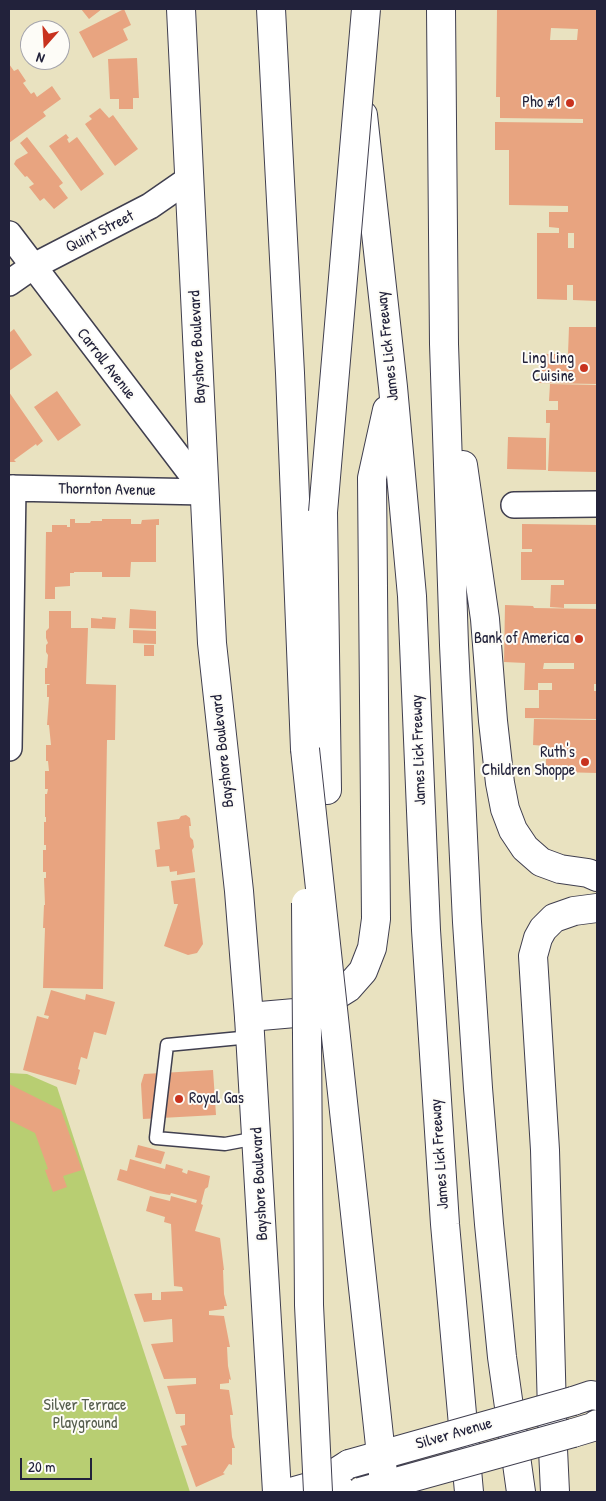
<!DOCTYPE html>
<style>
body{margin:0}
#map{position:relative;width:606px;height:1501px;overflow:hidden;background:#e9e2c0;font-family:"Patrick Hand",sans-serif}
canvas{display:block}
.frame{position:absolute;inset:0;border:10px solid #22223b;pointer-events:none}
.north{position:absolute;left:20px;top:20px;width:50px;height:50px;box-sizing:border-box;background:#fdfcf7;border:1px solid #a5a5ac;border-radius:50%;rotate:199deg;font-size:14px;font-weight:700;line-height:20px;text-align:center;color:#22223b}
.north::after{content:'';display:block;margin:auto;width:18px;height:22px;background:#c8321e;clip-path:polygon(50% 0,100% 100%,50% 72%,0 100%)}
.scale{position:absolute;left:20px;top:1458px;width:72px;height:22px;box-sizing:border-box;border:2px solid #22223b;border-top:0;padding-left:6px;font-size:15px;line-height:18px;white-space:nowrap;color:#22223b;-webkit-text-stroke:4px #fdfcf7;paint-order:stroke}
</style>
<div id="map">
<canvas width="606" height="1501"></canvas>
<div class="frame"></div>
<div class="north">N</div>
<div class="scale">20 m</div>
</div>
<script>
const c = document.querySelector('canvas').getContext('2d');
c.lineJoin = 'round';
function fill(path, color) { c.fillStyle = color; c.fill(path, 'evenodd'); }
const poly = rows => new Path2D(rows.map(r => 'M' + r).join(''));
function trace(path, color, width, dash) { c.strokeStyle = color; c.lineWidth = width; c.lineCap = dash ? 'butt' : 'round'; c.setLineDash(dash || []); c.stroke(path); }
function label(font, color, halo, rows, align = 'center') {
  c.font = font + ' "Patrick Hand",sans-serif'; c.lineWidth = 4; c.setLineDash([]); c.textBaseline = 'middle'; c.strokeStyle = halo; c.fillStyle = color; for (const [text, x, y, turn = 0] of rows) {
    c.save(); c.translate(x, y); c.rotate((+turn || 0) * Math.PI / 180); c.textAlign = isNaN(turn) ? turn : align; if (halo) c.strokeText(text, 0, 0); c.fillText(text, 0, 0); c.restore();
  }
}
fill(poly([
 [9,1073,27,1074,57,1087,190,1492,9,1492]
]), '#b8ce72');
fill(poly([
 [81,9,102,9,89,19],
 [124,9,131,25,123,29,128,40,93,58,79,32],
 [497,9,597,9,597,301,573,300,573,285,567,285,567,300,537,299,537,233,559,233,559,228,549,227,549,212,568,212,568,206,509,205,509,150,495,150,495,122,583,123,583,119,500,118,500,97,496,97],
 [551,28,578,29,577,40,550,40],
 [568,233,574,233,574,248,568,248],
 [137,58,139,98,133,98,133,109,119,109,119,99,110,99,108,59],
 [9,64,14,71,18,69,26,81,23,83,31,94,34,92,37,97,52,86,61,99,43,112,46,116,9,143],
 [100,108,109,118,113,115,138,149,115,166,85,124,92,119,89,116],
 [66,134,69,138,67,139,69,143,77,137,104,174,81,191,49,146],
 [27,137,63,183,59,186,68,198,54,209,44,198,40,201,29,187,34,184,27,176,25,177,14,164,16,160,28,153,20,143],
 [569,327,597,327,597,384,539,383,540,354,568,354],
 [14,329,32,355,9,371,9,333],
 [550,384,597,385,597,472,548,471,550,423,546,423,546,410,558,410,558,401,549,401],
 [57,391,81,425,58,441,34,407],
 [9,392,43,441,37,446,36,444,14,460,16,462,9,462],
 [508,437,546,438,546,470,507,469],
 [70,519,75,519,75,523,90,523,91,521,102,521,102,519,131,519,131,524,141,524,142,520,159,519,159,525,156,525,156,562,131,562,130,577,102,577,102,572,74,572,74,573,70,573,70,586,55,587,55,599,45,599,46,532,52,532,52,525,67,525,67,527,70,527],
 [522,524,597,525,597,604,564,604,564,608,550,607,551,585,564,585,564,580,521,580,521,552,532,552,532,549,522,549],
 [505,605,533,606,534,608,597,609,597,684,594,684,594,691,597,691,597,719,525,718,525,708,539,708,539,690,552,690,552,683,538,683,538,690,524,690,525,663,504,662],
 [544,663,574,663,574,669,543,669],
 [130,609,156,611,156,629,129,628],
 [49,611,71,611,71,628,88,628,86,684,116,685,115,740,107,740,103,989,43,988,45,928,43,928,44,905,45,905,44,878,46,878,46,872,43,872,43,850,46,850,46,845,44,845,44,822,46,822,46,817,45,817,45,794,47,794,48,789,45,789,45,771,49,771,48,761,46,761,46,745,51,745,49,725,47,725,49,697,47,697,47,685,49,685,50,684,45,684,45,668,47,668,48,655,46,652,46,645,48,643,46,638,46,631,49,628],
 [102,617,116,618,115,629,91,628,91,618,102,619],
 [133,630,156,631,156,644,133,643],
 [144,645,154,645,154,656,144,656],
 [534,719,597,720,597,773,559,772,546,765,546,746,533,745],
 [186,815,190,818,191,826,189,826,190,837,193,840,194,847,192,850,195,872,177,875,177,871,170,872,169,866,157,867,155,850,160,849,157,822,179,819,181,816],
 [195,878,203,944,197,953,188,955,164,946,178,904,174,904,171,881],
 [51,990,85,1000,86,994,115,1002,106,1035,94,1032,87,1059,81,1057,78,1069,80,1070,76,1085,23,1070,37,1016,48,1019,49,1016,44,1015],
 [213,1070,216,1115,143,1119,141,1084,144,1074],
 [9,1084,61,1110,82,1170,63,1176,67,1187,53,1192,45,1170,48,1169,35,1133,9,1120],
 [138,1145,165,1152,161,1164,135,1157],
 [130,1159,165,1169,166,1164,183,1169,182,1172,187,1174,188,1170,210,1176,208,1187,205,1189,201,1204,203,1205,195,1231,220,1238,224,1270,223,1270,224,1294,227,1306,224,1306,224,1309,209,1311,209,1315,224,1316,230,1347,227,1347,228,1366,231,1380,229,1379,229,1383,220,1384,220,1389,229,1390,233,1415,230,1415,232,1437,235,1448,232,1448,232,1465,229,1464,223,1473,225,1474,196,1487,181,1446,187,1445,180,1426,185,1425,185,1414,176,1414,167,1386,196,1384,196,1378,164,1379,151,1344,173,1342,172,1319,144,1322,134,1294,152,1293,152,1300,161,1300,161,1292,183,1291,182,1287,174,1286,171,1224,164,1222,165,1217,146,1211,150,1196,170,1201,171,1196,196,1203,197,1200,171,1193,170,1195,157,1193,117,1180,120,1169,127,1171]
]), '#e8a480');
const service = poly([
 [251,1037,167,1045,156,1138,225,1144,257,1138]
]);
const minor = poly([
 [9,234,205,492],
 [9,283,32,267,150,206,189,179],
 [9,488,205,492],
 [514,505,597,504],
 [9,748,13,488]
]);
const secondary = poly([
 [573,1401,591,1395,597,1396],
 [573,1433,593,1427,597,1424],
 [291,1492,316,1485,349,1464]
]);
const primary = poly([
 [181,9,212,643,239,891,249,1017,277,1492],
 [340,1492,341,1490]
]);
const motorway = poly([
 [271,9,290,373,305,749],
 [441,9,444,344,454,645,467,922,478,1088,489,1224,502,1357,521,1492],
 [363,115,393,387,412,596,426,930,445,1224,469,1492],
 [463,465,485,619,493,721,500,783,505,809,513,830,525,848,541,862,560,869,588,873,597,877],
 [323,512,327,790],
 [249,1017,295,1013,324,1003,348,988,363,971,372,948,376,919,372,478,387,410],
 [555,1492,553,1449,545,1150,533,956,538,938,543,929,554,918,574,911,597,908]
]);
trace(service, '#403f4f', 15);
trace(minor, '#403f4f', 28);
trace(secondary, '#403f4f', 30);
trace(primary, '#403f4f', 30);
trace(motorway, '#403f4f', 30);
trace(service, '#fff', 12);
trace(minor, '#fff', 25);
trace(secondary, '#fff', 28);
trace(primary, '#fff', 28);
trace(motorway, '#fff', 28);
const secondaryBridge = poly([
 [349,1464,573,1401],
 [360,1492,573,1433]
]);
const motorwayBridge = poly([
 [323,512,366,9],
 [305,749,385,1492],
 [306,903,309,1305,318,1492]
]);
trace(secondaryBridge, '#403f4f', 30, []);
trace(motorwayBridge, '#403f4f', 30, []);
trace(secondaryBridge, '#fff', 28);
trace(motorwayBridge, '#fff', 28);
for (const [x, y, r, color] of [
 [570,103,5,"#c8321e"],
 [584,368,5,"#c8321e"],
 [579,639,5,"#c8321e"],
 [585,762,5,"#c8321e"],
 [179,1099,5,"#c8321e"]
]) { const dot = new Path2D(); dot.arc(x, y, r, 0, 2 * Math.PI); c.fillStyle = color; c.fill(dot); trace(dot, '#fdfcf7', 2); }
label('16px', '#22223b', '#fdfcf7', [
 ["Pho #1",560,103],
 ["Ling Ling",574,359],
 ["Cuisine",574,377],
 ["Bank of America",569,639],
 ["Ruth's",575,753],
 ["Children Shoppe",575,771],
 ["Royal Gas",189,1099,"left"]
], 'right');
label('16px', '#22223b', '#fdfcf7', [
 ["Quint Street",100,232,-27],
 ["James Lick Freeway",388,346,-96],
 ["Bayshore Boulevard",198,347,-93],
 ["Carroll Avenue",106,364,52],
 ["Thornton Avenue",107,490,1],
 ["James Lick Freeway",419,750,-92],
 ["Bayshore Boulevard",223,751,-96],
 ["James Lick Freeway",440,1154,-94],
 ["Bayshore Boulevard",260,1184,-93],
 ["Silver Avenue",454,1434,-16]
]);
label('16px', '#565e4e', '#fdfcf7', [
 ["Silver Terrace",85,1406],
 ["Playground",85,1424]
]);
</script>
